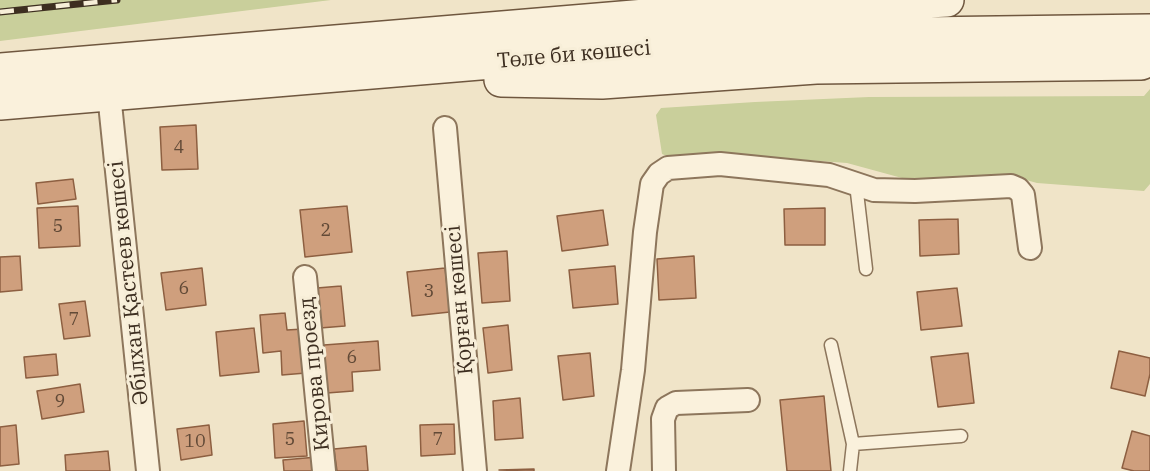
<!DOCTYPE html>
<meta charset="utf-8">
<style>
body{margin:0}
canvas{display:block;background:#f0e4c8}
</style>
<canvas width="1150" height="471"></canvas>
<script>
const c = document.querySelector('canvas').getContext('2d');
c.lineJoin = 'round';
function fill(path, color) { c.fillStyle = color; c.fill(path, 'evenodd'); }
const poly = rows => new Path2D(rows.map(r => 'M' + r).join(''));
function trace(path, color, width, dash) { c.strokeStyle = color; c.lineWidth = width; c.lineCap = dash ? 'butt' : 'round'; c.setLineDash(dash || []); c.stroke(path); }
function label(font, color, halo, rows, align = 'center') {
  c.font = font + ' "IBM Plex Serif",serif'; c.lineWidth = 6; c.setLineDash([]); c.textBaseline = 'middle'; c.strokeStyle = halo; c.fillStyle = color; for (const [text, x, y, turn = 0] of rows) {
    c.save(); c.translate(x, y); c.rotate((+turn || 0) * Math.PI / 180); c.textAlign = isNaN(turn) ? turn : align; if (halo) c.strokeText(text, 0, 0); c.fillText(text, 0, 0); c.restore();
  }
}
fill(poly([
 [0,0,331,0,0,41],
 [1150,89,1150,184,1144,191,1037,183,1026,180,913,181,847,163,779,158,705,155,669,157,662,154,656,115,661,108,755,102,869,97,1144,96]
]), '#c9cf9b');
const building = poly([
 [196,125,198,169,162,170,160,127,196,125],
 [73,179,76,199,38,204,36,183,73,179],
 [78,206,80,246,39,248,37,208,78,206],
 [347,206,352,252,305,257,300,210,347,206],
 [825,208,825,245,785,245,784,209,825,208],
 [603,210,608,245,562,251,557,216,603,210],
 [958,219,959,254,920,256,919,220,958,219],
 [507,251,510,301,482,303,478,253,507,251],
 [20,256,22,290,0,292,0,257,20,256],
 [694,256,696,298,659,300,657,259,694,256],
 [615,266,618,304,573,308,569,270,615,266],
 [202,268,206,305,166,310,161,273,202,268],
 [445,268,450,312,412,316,407,272,445,268],
 [341,286,345,326,320,328,317,288,341,286],
 [957,288,962,326,921,330,917,292,957,288],
 [85,301,90,336,64,339,59,304,85,301],
 [285,313,287,330,303,329,306,373,282,375,281,351,263,353,260,315,285,313],
 [508,325,512,370,488,373,483,328,508,325],
 [254,328,259,372,220,376,216,332,254,328],
 [378,341,380,370,352,372,353,391,327,393,324,345,378,341],
 [1119,351,1150,358,1150,374,1145,396,1111,388,1119,351],
 [590,353,594,396,563,400,558,356,590,353],
 [968,353,974,403,938,407,931,357,968,353],
 [56,354,58,375,26,378,24,357,56,354],
 [80,384,84,412,42,419,37,391,80,384],
 [824,396,831,471,787,471,780,400,824,396],
 [520,398,523,438,495,440,493,401,520,398],
 [304,421,307,456,275,458,273,424,304,421],
 [454,424,455,454,421,456,420,425,454,424],
 [16,425,19,464,0,466,0,427,16,425],
 [209,425,212,455,181,460,177,429,209,425],
 [1132,431,1150,436,1150,471,1134,471,1122,468,1132,431],
 [366,446,368,471,337,471,334,449,366,446],
 [108,451,110,471,66,471,65,455,108,451],
 [317,457,319,471,284,471,283,460,317,457],
 [534,469,534,471,499,470,534,469]
]);
fill(building, '#cf9f7d');
trace(building, '#8d5f41', 1.5);
const lane = poly([
 [856,184,866,269],
 [831,345,853,444,850,471],
 [853,444,961,436]
]);
const street = poly([
 [109,94,148,471],
 [445,128,475,471],
 [305,277,324,471],
 [618,471,633,370,645,232,652,184,659,174,668,168,720,164,829,175,874,190,915,191,1011,186,1018,189,1023,195,1030,248],
 [664,471,663,419,667,408,676,403,748,400]
]);
const secondary = poly([
 [0,70,657,15,947,0],
 [501,80,602,82,816,67,1141,63,1150,59],
 [0,103,659,48,922,34,1150,31]
]);
trace(lane, '#8d765c', 15);
trace(street, '#8d765c', 26);
trace(secondary, '#6f573f', 36);
trace(lane, '#faf1dc', 12);
trace(street, '#faf1dc', 22);
trace(secondary, '#faf1dc', 33);
const rail = poly([
 [0,12,117,0]
]);
trace(rail, '#3d2e20', 7);
trace(rail, '#f7eed8', 4.5, [14]);
label('18px', '#624a37', null, [
 ["4",179,148],
 ["5",58,227],
 ["2",326,231],
 ["6",184,289],
 ["3",429,292],
 ["7",74,320],
 ["6",352,358],
 ["9",60,402],
 ["5",290,440],
 ["7",438,440],
 ["10",195,442]
]);
label('21px', '#3d2e20', '#f7eed8', [
 ["Төле би көшесі",574,55,-5],
 ["Әбілхан Қастеев көшесі",129,283,-96],
 ["Қорған көшесі",460,300,-95],
 ["Кирова проезд",315,374,-96]
]);
</script>
